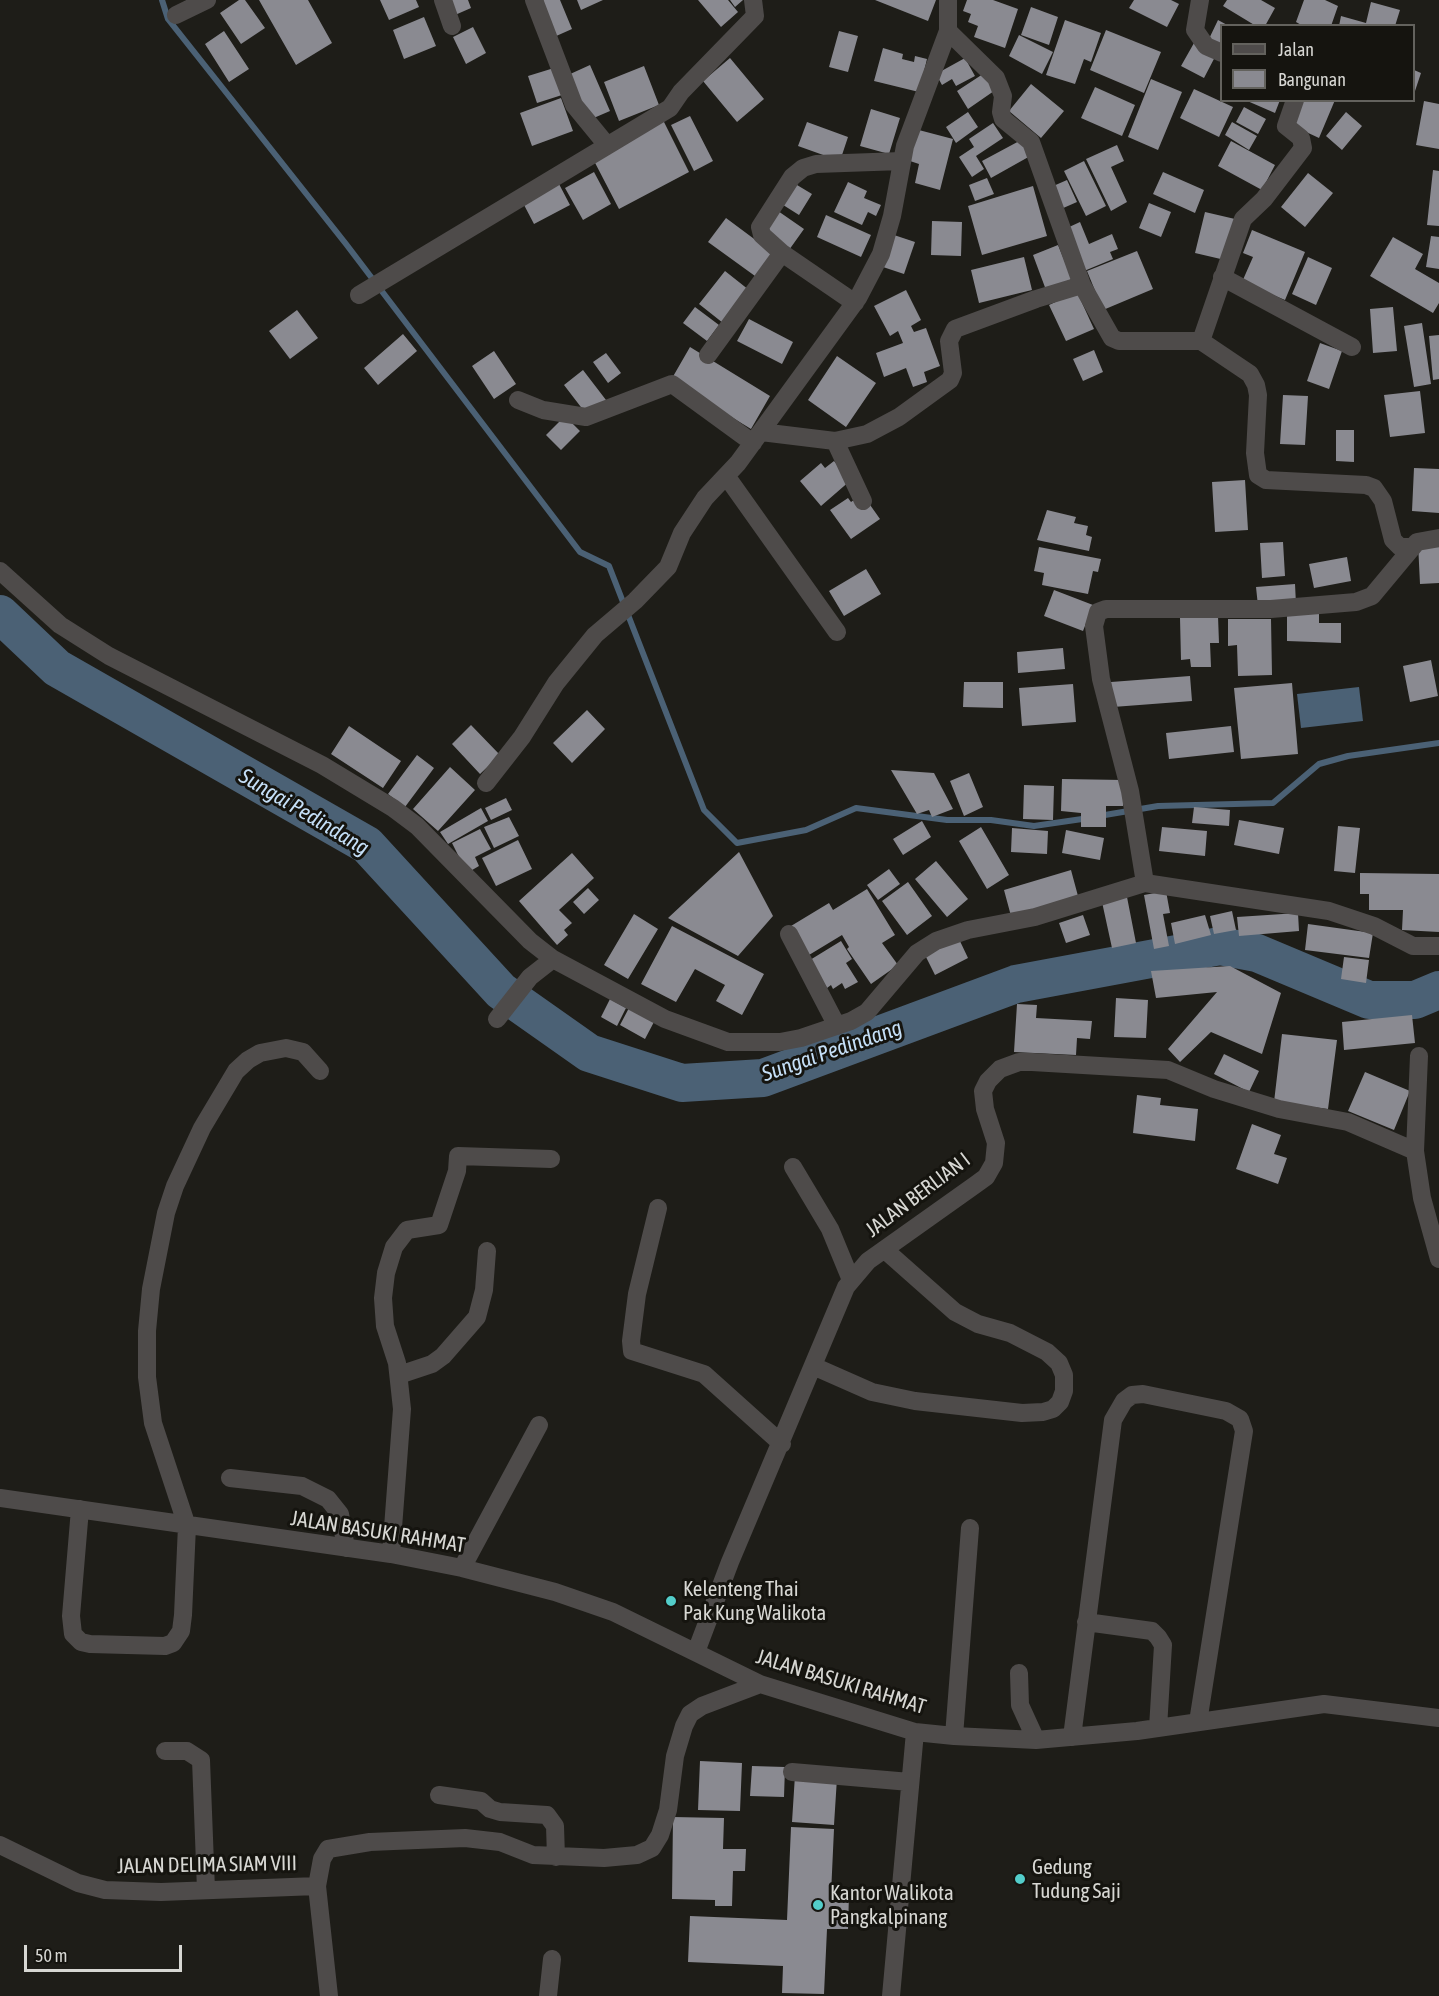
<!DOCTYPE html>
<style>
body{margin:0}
#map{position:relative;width:1439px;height:1996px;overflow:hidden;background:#1e1d18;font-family:"Asap Condensed",sans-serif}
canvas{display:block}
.legend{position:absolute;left:1220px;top:24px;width:195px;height:78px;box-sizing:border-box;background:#15140f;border:2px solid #63625d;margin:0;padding:8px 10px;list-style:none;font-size:18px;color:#d7d7d3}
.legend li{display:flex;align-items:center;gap:12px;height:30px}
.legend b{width:30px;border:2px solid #63625d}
.scale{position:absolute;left:24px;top:1945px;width:158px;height:27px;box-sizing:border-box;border:3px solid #d7d7d3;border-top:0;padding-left:8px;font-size:18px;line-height:21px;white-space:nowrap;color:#d7d7d3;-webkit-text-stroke:4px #15140f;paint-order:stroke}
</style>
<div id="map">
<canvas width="1439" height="1996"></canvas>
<ul class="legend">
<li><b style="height:8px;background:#4e4b4a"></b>Jalan</li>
<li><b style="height:16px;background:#8a8a91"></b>Bangunan</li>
</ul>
<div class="scale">50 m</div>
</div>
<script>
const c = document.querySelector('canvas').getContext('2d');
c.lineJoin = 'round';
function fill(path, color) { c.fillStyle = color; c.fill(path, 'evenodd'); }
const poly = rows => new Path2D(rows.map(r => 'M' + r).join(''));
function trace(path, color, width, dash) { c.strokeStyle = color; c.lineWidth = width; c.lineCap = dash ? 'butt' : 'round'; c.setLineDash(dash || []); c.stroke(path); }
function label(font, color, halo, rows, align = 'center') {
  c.font = font + ' "Asap Condensed",sans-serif'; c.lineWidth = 6; c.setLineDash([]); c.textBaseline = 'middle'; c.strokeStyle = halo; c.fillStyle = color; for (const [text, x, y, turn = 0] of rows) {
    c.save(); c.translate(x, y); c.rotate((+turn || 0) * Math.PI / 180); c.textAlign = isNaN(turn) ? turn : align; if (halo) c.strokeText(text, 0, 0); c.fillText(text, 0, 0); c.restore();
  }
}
fill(poly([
 [1359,687,1363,721,1301,728,1297,694]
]), '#4b6175');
trace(poly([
 [162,0,168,19,346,244,580,552,609,566,704,810,737,843,806,830,856,808,947,820,991,820,1034,826,1089,818],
 [1099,816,1158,806,1273,803,1319,764,1348,756,1439,743]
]), '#4b6175', 6);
trace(poly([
 [0,614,57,668,367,845,501,991,589,1053,682,1083,763,1078,1016,984,1220,946,1257,953,1369,1000,1415,1000,1439,990]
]), '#4b6175', 38);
fill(poly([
 [239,0,245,0,265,28,241,44,220,13],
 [259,0,308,0,332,43,296,65],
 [380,0,416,0,419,7,389,20],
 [448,0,468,0,471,8,455,15],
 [544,0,560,0,572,29,554,37,539,2],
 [577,0,603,0,581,10],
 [698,0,728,0,738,12,721,27],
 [730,0,743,0,735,7],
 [875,0,936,0,928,21],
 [967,0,993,0,1018,9,1005,48,974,37,978,26,968,22,971,14,963,11],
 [1134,0,1171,0,1179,4,1167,27,1129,8],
 [1227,0,1261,0,1275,8,1265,26,1256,26,1223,6],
 [1304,0,1325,0,1338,6,1331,26,1303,26,1296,22],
 [1371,2,1400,10,1395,26,1339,26,1341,16,1366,23],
 [1031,7,1058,17,1049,45,1021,35],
 [424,17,436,46,404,59,393,30],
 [1065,20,1101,33,1091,62,1084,59,1075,84,1046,75],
 [1218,20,1229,26,1221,26,1221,50,1207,43],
 [473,27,486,53,466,64,453,37],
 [1106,30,1161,52,1144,93,1090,70],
 [224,31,249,69,229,82,205,44],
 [839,31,858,36,848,72,829,67],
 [1019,35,1053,52,1042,74,1009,56],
 [1194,43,1216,55,1204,78,1181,66],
 [883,48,903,54,902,59,914,62,915,56,927,59,919,92,874,81],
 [730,58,764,99,737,122,703,81],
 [965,58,975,76,956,86,952,79,942,85,936,74],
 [590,65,610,111,589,120,568,75],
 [644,66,659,105,619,121,604,82],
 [554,68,562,95,537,103,528,76],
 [1414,70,1421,73,1414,94],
 [983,74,994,91,968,109,957,91],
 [1151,79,1182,92,1158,150,1128,137],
 [1031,84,1064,111,1041,138,1009,111],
 [1095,87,1135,105,1122,136,1081,118],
 [1194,89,1233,107,1219,137,1180,118],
 [561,98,573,131,532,146,520,113],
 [1245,100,1280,100,1275,113],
 [1299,100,1335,100,1319,138,1289,124],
 [1424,101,1439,104,1439,149,1416,145],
 [1244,107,1266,119,1258,134,1236,122],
 [871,109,900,118,889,154,860,146],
 [968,112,978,127,956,143,946,127],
 [1346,112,1362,126,1342,150,1326,136],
 [690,116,713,161,694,171,671,125],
 [663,120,689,172,619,209,592,157],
 [807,122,848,137,840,161,798,146],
 [1232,122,1257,136,1249,150,1225,135],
 [993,123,1003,138,976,156,984,169,972,177,959,157,974,147,969,139],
 [915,129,953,139,940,190,915,183,919,164,907,160],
 [1023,139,1032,155,991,178,982,161],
 [1231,141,1275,165,1262,190,1218,166],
 [1117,145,1124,161,1111,167,1127,202,1111,211,1086,159],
 [1084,161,1106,206,1086,216,1064,171],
 [1433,170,1439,171,1439,226,1427,225],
 [594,172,611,204,583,220,565,188],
 [1163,172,1204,190,1195,213,1153,194],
 [1308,173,1333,193,1305,227,1281,207],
 [987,178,994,194,975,201,969,185],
 [1067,180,1077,202,1061,209,1051,187],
 [792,182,812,194,799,215,780,203],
 [848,182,867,191,864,198,881,205,876,216,868,212,862,225,834,212],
 [559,184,570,205,534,224,523,203],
 [1033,186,1047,236,982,255,968,206],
 [1149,203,1171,212,1161,237,1139,228],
 [778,211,804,229,789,250,764,231],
 [1205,212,1235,219,1225,260,1195,253],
 [826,215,871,235,861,257,817,237],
 [726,218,773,253,755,276,708,242],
 [932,221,962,222,961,256,931,255],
 [1080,222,1089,244,1112,234,1118,249,1110,252,1113,259,1084,271,1067,228],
 [1252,230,1305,252,1285,300,1242,282,1253,257,1243,253],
 [894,235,915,242,904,274,883,267],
 [1431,236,1439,237,1439,269,1426,267],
 [1393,237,1423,254,1415,269,1439,283,1439,303,1433,313,1370,276],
 [1058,245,1072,279,1046,290,1033,255],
 [1137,251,1153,289,1103,310,1087,271],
 [1024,257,1032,290,979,303,971,270],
 [1308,257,1332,268,1316,305,1292,294],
 [725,271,749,290,723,323,699,304],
 [906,290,921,320,911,326,914,332,926,328,940,366,924,372,927,382,913,387,906,368,884,377,876,353,903,343,898,331,890,336,874,306],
 [1077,292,1094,329,1066,341,1049,305],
 [695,307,719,325,707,341,683,323],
 [1393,307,1397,351,1373,353,1370,309],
 [297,310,318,338,290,359,269,331],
 [749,319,793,342,782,364,737,341],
 [1422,323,1431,384,1414,387,1404,326],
 [403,334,417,351,378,385,364,368],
 [1439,335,1439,379,1433,380,1429,336],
 [1320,343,1342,351,1329,389,1307,381],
 [690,347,770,396,751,429,671,380],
 [1094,350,1103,372,1083,381,1073,359],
 [494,351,516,384,494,399,472,366],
 [606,353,621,373,608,383,593,362],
 [837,356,876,383,846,427,808,400],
 [583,370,606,400,587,415,564,385],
 [1420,391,1425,433,1390,437,1384,395],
 [1283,395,1308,396,1305,445,1280,444],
 [565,416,580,431,561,450,546,435],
 [1336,430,1354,430,1354,462,1336,461],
 [834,461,851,480,821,506,800,481,821,463,825,468],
 [1414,468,1439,469,1439,513,1412,511],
 [1245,480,1248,530,1215,532,1212,482],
 [858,497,868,502,880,519,851,539,830,510,848,498,851,502],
 [1047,510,1076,517,1074,523,1088,526,1086,535,1092,537,1089,551,1037,540],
 [1283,542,1285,576,1262,578,1260,543],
 [1439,542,1439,583,1420,584,1418,543],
 [1039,547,1101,559,1098,572,1093,571,1088,594,1042,585,1044,573,1034,571],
 [1347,557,1351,581,1314,588,1309,564],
 [866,569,881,594,844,616,829,591],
 [1295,584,1296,604,1258,606,1256,587],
 [1054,590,1093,605,1083,631,1044,616],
 [1287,611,1319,611,1319,623,1341,623,1341,643,1287,641],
 [1218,616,1219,643,1210,643,1211,667,1191,667,1190,659,1181,660,1180,618],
 [1228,619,1271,619,1272,675,1238,676,1237,645,1228,646],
 [1063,648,1065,669,1018,673,1017,652],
 [1431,660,1438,696,1410,702,1403,666],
 [1190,676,1192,701,1113,707,1111,682],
 [964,682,1003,682,1003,708,963,707],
 [1292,683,1298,754,1241,759,1234,688],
 [1073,684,1076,722,1022,726,1019,688],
 [587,710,605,729,572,763,553,743],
 [471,725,500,755,480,774,452,744],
 [349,726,401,761,383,788,331,754],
 [1231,726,1234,752,1169,759,1166,733],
 [417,755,434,768,405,807,388,794],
 [450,767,475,790,438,831,413,809],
 [891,770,934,773,953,809,932,817,929,810,917,814],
 [969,773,983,807,964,816,950,781],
 [1062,779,1123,780,1123,806,1106,806,1106,827,1081,827,1081,813,1061,811],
 [1024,785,1054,786,1053,820,1023,819],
 [506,798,512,810,491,820,485,808],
 [1194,807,1230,810,1229,826,1192,823],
 [481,808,488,821,448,844,440,832],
 [509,817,519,836,494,848,484,827],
 [1239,820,1284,828,1279,854,1234,845],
 [922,821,931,837,903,855,893,839],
 [1338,826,1360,828,1355,873,1334,871],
 [981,827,1009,875,987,889,959,841],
 [1162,827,1207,831,1205,856,1159,851],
 [1012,828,1048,831,1047,854,1011,852],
 [480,829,491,849,475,857,479,866,467,873,452,843],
 [1066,830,1104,838,1100,860,1062,853],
 [518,840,532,869,496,886,482,858],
 [739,852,773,916,738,956,668,918],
 [572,853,594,878,559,910,572,923,564,930,568,935,557,945,519,901],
 [936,861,968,899,947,917,915,879],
 [889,869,900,884,878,900,867,885],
 [1071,870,1078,896,1011,916,1004,890],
 [1360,873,1439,874,1439,932,1402,930,1403,910,1369,910,1369,894,1360,894],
 [908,882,932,916,907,935,882,901],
 [588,888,599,900,584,914,573,902],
 [867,889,895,935,882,943,898,965,871,984,847,949,849,947,842,935,809,955,791,926,829,903,833,910],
 [1166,891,1170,913,1163,914,1169,946,1154,949,1144,895],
 [1127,897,1136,943,1112,948,1102,902],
 [1232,911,1236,930,1214,934,1210,916],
 [1298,913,1299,931,1239,936,1237,917],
 [634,914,658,929,628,979,604,965],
 [1083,915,1090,935,1066,943,1059,923],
 [1205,915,1211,935,1175,944,1171,923],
 [1308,924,1373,933,1369,958,1305,950],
 [672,926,764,974,742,1015,716,1001,725,985,695,969,676,1002,641,984],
 [959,939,968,958,935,975,925,955],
 [841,941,852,959,846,963,858,982,845,989,842,983,833,989,831,985,827,988,810,960],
 [1344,957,1369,960,1366,983,1341,979],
 [1230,966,1281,993,1262,1054,1211,1032,1180,1062,1168,1049,1217,992,1156,998,1151,971],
 [1116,998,1148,1000,1146,1038,1114,1037],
 [610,999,626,1008,617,1026,601,1017],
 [1017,1004,1037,1005,1036,1018,1092,1021,1090,1039,1077,1038,1076,1055,1014,1052],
 [630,1006,655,1020,645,1039,620,1025],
 [1412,1015,1415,1043,1344,1050,1342,1022],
 [1282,1034,1337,1040,1328,1109,1274,1102],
 [1224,1054,1259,1071,1249,1092,1214,1074],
 [1365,1072,1410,1091,1394,1130,1348,1111],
 [1137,1095,1161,1098,1160,1105,1198,1109,1195,1141,1133,1133],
 [1252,1124,1281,1135,1274,1154,1287,1158,1278,1184,1236,1169],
 [700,1761,742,1763,740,1811,698,1810],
 [752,1766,785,1767,784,1797,750,1796],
 [795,1775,837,1778,834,1825,792,1822],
 [673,1817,724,1818,723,1849,746,1849,745,1871,733,1871,732,1906,715,1906,715,1900,672,1899],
 [791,1827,834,1829,831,1894,849,1894,848,1929,827,1929,824,1994,782,1993,783,1966,688,1962,690,1916,787,1920]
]), '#8a8a91');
trace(poly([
 [443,0,452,26],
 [534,0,574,105,606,144],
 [1200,0,1195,30,1206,46,1222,53],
 [176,15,207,0],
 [948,31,996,78,1003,96,1001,112,1003,119,1031,142,1082,285,1112,338,1119,341,1201,341],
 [1295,100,1286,126,1301,138,1303,148,1264,199,1243,219,1201,341,1250,374,1256,385,1258,395,1255,453,1258,475,1266,480,1366,485,1374,488,1383,501,1393,540,1400,547,1411,547],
 [1222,277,1352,347],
 [359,295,670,108,681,92,755,16,753,0],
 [855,303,782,253,762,235,760,227,792,177,803,168,816,164,902,161],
 [708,355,782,253],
 [518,400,543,410,586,417,672,384,753,443],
 [761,432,835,441,867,434,899,417,950,380,953,373,949,341,955,329,1036,299,1082,285],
 [835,441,863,501],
 [727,477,837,632],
 [0,571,60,625,109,656,322,765,393,808,417,826,530,941,553,959,665,1019,728,1042,780,1042,801,1038,851,1021,867,1012,917,953,936,941,968,930,1035,917,1145,883,1329,911,1374,926,1413,946,1439,946],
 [486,783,522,737,556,683,595,635,635,601,668,567,682,533,705,498,738,463,858,298,881,254,892,216,905,146,948,31,948,0],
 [1145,883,1130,791,1101,679,1094,626,1098,612,1106,609,1271,609,1356,602,1372,596,1417,542,1439,538],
 [789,934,837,1026],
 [497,1019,530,977,553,959],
 [1415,1151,1419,1056],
 [793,1167,830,1229,851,1280],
 [658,1208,637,1294,631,1341,632,1351,704,1374,782,1444],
 [813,1366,872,1392,915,1401,1022,1413,1043,1412,1053,1409,1060,1402,1064,1391,1064,1375,1059,1363,1047,1352,1010,1333,978,1324,955,1312,885,1250],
 [399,1375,432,1364,443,1356,477,1317,484,1290,487,1251],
 [230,1478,302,1486,328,1499,340,1514,346,1548],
 [0,1498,391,1554,462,1568,555,1592,613,1612,760,1684,915,1732,954,1736,1036,1740,1137,1731,1324,1704,1439,1718],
 [80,1509,71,1616,73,1634,81,1642,90,1644,165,1646,173,1643,181,1631,183,1615,187,1526,153,1423,147,1377,147,1331,151,1289,166,1213,175,1186,202,1128,236,1071,248,1060,260,1053,286,1048,303,1052,320,1071],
 [391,1554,402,1409,397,1363,385,1326,383,1298,386,1273,394,1247,407,1230,439,1225,457,1171,458,1156,551,1159],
 [462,1568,539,1425],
 [1086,1622,1152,1631,1158,1637,1163,1645,1158,1728],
 [696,1652,730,1562,846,1287,868,1261,975,1185,986,1177,994,1163,996,1143,985,1109,983,1091,988,1081,1000,1069,1019,1062,1032,1062,1168,1070,1214,1089,1279,1109,1348,1122,1415,1151,1422,1198,1439,1259],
 [1019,1673,1020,1705,1036,1740],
 [954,1736,970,1528],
 [1072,1737,1113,1420,1124,1401,1132,1395,1143,1394,1226,1411,1240,1419,1244,1431,1198,1722],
 [165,1751,187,1751,201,1760,206,1890],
 [792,1772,910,1782],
 [439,1795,481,1801,490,1809,500,1812,547,1815,555,1826,556,1857],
 [0,1845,78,1883,105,1890,161,1892,317,1886],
 [329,1996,317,1886,322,1859,328,1849,370,1842,465,1838,500,1842,533,1855,604,1858,637,1855,652,1848,660,1835,668,1810,675,1756,684,1726,690,1714,702,1706,760,1684],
 [548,1996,552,1959],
 [891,1996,915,1732]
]), '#4e4b4a', 18);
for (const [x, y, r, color] of [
 [671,1601,6,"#53cdca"],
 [1020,1879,6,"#53cdca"],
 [818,1905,6,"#53cdca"]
]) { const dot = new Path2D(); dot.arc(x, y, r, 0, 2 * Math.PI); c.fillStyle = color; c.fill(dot); trace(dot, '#15140f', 2); }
label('21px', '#d7d7d3', '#15140f', [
 ["JALAN BERLIAN I",918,1195,-37],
 ["JALAN BASUKI RAHMAT",378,1532,9],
 ["JALAN BASUKI RAHMAT",841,1682,17],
 ["JALAN DELIMA SIAM VIII",207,1865,-1]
]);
label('21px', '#d7d7d3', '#15140f', [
 ["Kelenteng Thai",683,1589],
 ["Pak Kung Walikota",683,1613],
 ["Gedung",1032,1867],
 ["Tudung Saji",1032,1891],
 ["Kantor Walikota",830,1893],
 ["Pangkalpinang",830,1917]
], 'left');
label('italic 22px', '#c5dff7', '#15140f', [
 ["Sungai Pedindang",304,812,31],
 ["Sungai Pedindang",832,1051,-19]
]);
</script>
